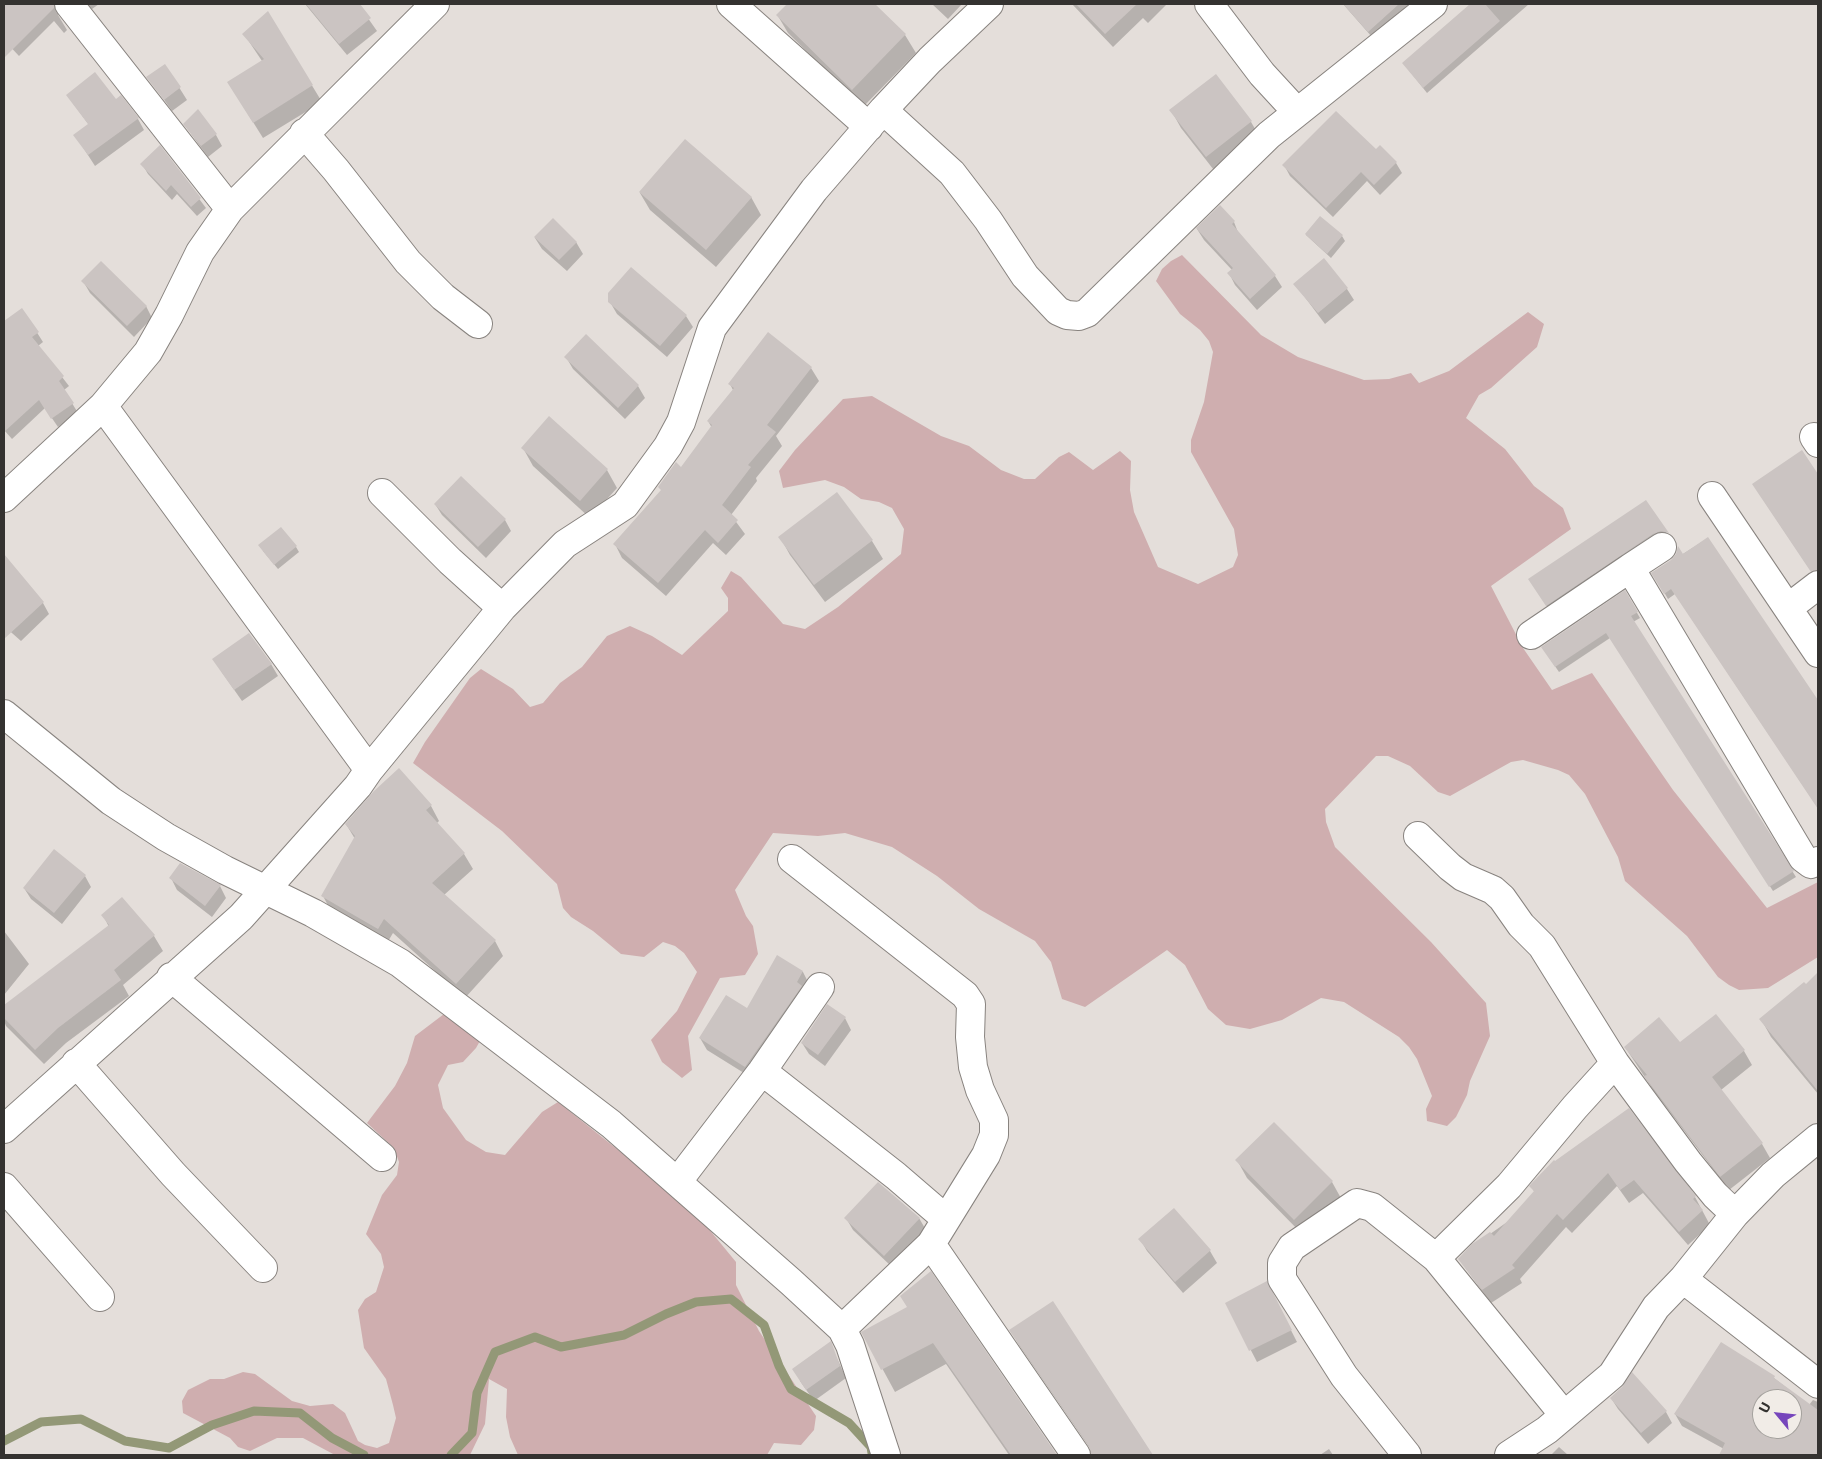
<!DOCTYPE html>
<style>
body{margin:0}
#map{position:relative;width:1822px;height:1459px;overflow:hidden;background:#e4deda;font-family:"Exo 2",sans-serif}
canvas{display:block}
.frame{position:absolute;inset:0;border:5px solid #343230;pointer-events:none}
.north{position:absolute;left:1752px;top:1389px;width:50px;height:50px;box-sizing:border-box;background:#f1ece7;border:1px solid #a5a29e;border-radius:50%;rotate:298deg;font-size:14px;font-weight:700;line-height:20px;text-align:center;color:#343230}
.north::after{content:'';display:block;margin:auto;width:18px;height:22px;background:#7645bc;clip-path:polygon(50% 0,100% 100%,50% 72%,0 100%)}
</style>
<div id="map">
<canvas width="1822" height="1459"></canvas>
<div class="frame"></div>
<div class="north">U</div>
</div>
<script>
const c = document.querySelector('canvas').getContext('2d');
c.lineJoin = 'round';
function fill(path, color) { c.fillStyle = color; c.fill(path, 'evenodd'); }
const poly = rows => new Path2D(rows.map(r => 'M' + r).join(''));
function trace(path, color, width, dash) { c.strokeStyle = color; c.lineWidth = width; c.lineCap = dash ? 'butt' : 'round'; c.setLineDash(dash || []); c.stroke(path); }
fill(poly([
 [1182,255,1261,335,1298,357,1364,380,1389,379,1411,373,1419,383,1449,371,1528,312,1544,324,1537,347,1491,388,1479,395,1466,418,1505,449,1534,486,1563,508,1571,529,1491,586,1523,648,1552,690,1592,673,1673,790,1767,908,1818,882,1818,957,1768,988,1739,990,1729,985,1718,977,1687,936,1625,881,1618,857,1585,794,1569,775,1558,770,1523,760,1511,762,1450,796,1438,792,1410,766,1388,756,1376,756,1325,809,1326,822,1335,847,1431,942,1486,1003,1490,1036,1470,1081,1467,1095,1456,1117,1447,1126,1427,1121,1426,1109,1432,1096,1417,1059,1409,1047,1399,1037,1344,1002,1321,998,1282,1020,1250,1029,1226,1025,1208,1009,1185,965,1167,950,1085,1007,1062,999,1051,962,1035,941,979,909,937,876,892,847,845,833,818,836,773,833,735,890,746,916,753,926,758,954,745,975,720,978,688,1036,692,1070,682,1078,662,1062,651,1040,677,1011,697,972,684,953,675,946,663,942,644,957,621,954,593,931,571,917,563,908,557,884,502,831,413,763,425,742,470,678,481,669,513,689,530,707,543,703,560,683,582,667,607,636,630,626,652,636,682,655,728,611,728,598,721,588,731,571,741,577,783,624,805,629,838,607,901,554,904,529,892,508,879,502,861,499,844,487,825,480,783,488,779,471,795,450,843,399,872,396,941,436,969,446,1001,470,1024,479,1035,479,1059,457,1069,452,1093,470,1120,451,1131,461,1130,490,1134,512,1158,567,1198,584,1233,567,1238,555,1234,529,1191,452,1191,440,1204,402,1213,352,1209,341,1200,330,1180,314,1156,281,1162,269,1171,261],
 [444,1014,481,1039,476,1048,463,1062,448,1065,438,1085,443,1108,466,1140,486,1152,505,1155,542,1112,558,1102,662,1185,708,1228,736,1262,736,1285,759,1331,816,1416,814,1430,801,1445,774,1443,767,1455,518,1455,510,1437,506,1417,507,1389,489,1379,485,1424,470,1455,335,1455,303,1438,277,1438,250,1451,238,1447,230,1438,183,1413,182,1401,188,1390,210,1379,224,1379,243,1372,255,1374,292,1401,310,1406,333,1404,345,1413,358,1441,365,1445,377,1448,389,1443,396,1418,393,1405,386,1379,364,1348,358,1310,365,1299,376,1292,384,1267,381,1254,366,1234,382,1195,397,1175,399,1162,394,1148,367,1123,395,1086,407,1063,415,1036]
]), '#cfaeaf');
fill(poly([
 [4,4,20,4,25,9,31,4,61,4,58,15,67,30,64,33,54,21,19,56,4,40],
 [87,4,99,4,92,9],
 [305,4,358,4,377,31,347,55],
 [789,4,874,4,905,35,916,53,863,107,788,33,778,16],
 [932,4,962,4,948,19],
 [1072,4,1167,4,1148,23,1143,18,1113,47],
 [1343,4,1409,4,1372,37],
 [1472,4,1529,4,1427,93,1404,64],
 [268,13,322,102,263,138,238,98,262,61,244,34],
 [165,65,187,100,172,111,148,77],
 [1216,75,1251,122,1261,139,1217,174,1181,128,1171,110],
 [67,95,116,100,138,119,144,130,95,166,75,135,89,125],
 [184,124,216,135,222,146,208,157],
 [160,147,206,208,197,216,177,194,172,200,148,174,142,164],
 [1376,151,1396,163,1402,173,1380,195,1367,181,1333,217,1290,176,1284,165],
 [640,193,751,197,761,215,716,267,650,210],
 [1234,222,1239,235,1275,276,1282,287,1257,310,1235,285,1229,273,1232,270,1204,240,1197,229],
 [1306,235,1342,236,1345,241,1331,258],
 [535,238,576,242,583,254,567,271,542,249],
 [83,281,146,306,152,318,134,337,90,293],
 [1295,284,1347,289,1354,300,1325,324],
 [610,302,686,316,693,327,667,357,617,314],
 [22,309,43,342,38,346,69,386,64,390,78,413,58,427,45,408,12,439,4,430,4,374,15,364,4,348,4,322],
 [566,357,638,386,645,398,625,419,573,369],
 [811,368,819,381,776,436,782,446,756,478,757,481,731,515,745,534,726,555,713,543,666,596,622,558,615,544,681,469,712,428,708,421,733,390,730,384],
 [549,418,607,470,617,488,590,518,533,466,523,448],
 [1802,451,1818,476,1818,570,1813,574,1758,492],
 [837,494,872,541,883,559,825,602,790,555,780,537],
 [1646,501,1670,538,1550,611,1533,585],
 [435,504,505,520,511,531,486,558,442,515],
 [1708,538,1818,703,1818,808,1675,594,1668,599,1653,573],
 [296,547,299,552,278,569,263,551],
 [4,556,43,603,49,614,21,641,4,626],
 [1625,592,1640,618,1633,622,1796,877,1773,891,1610,638,1559,672,1546,653],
 [271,664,278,676,242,701,221,671],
 [399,770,431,806,439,821,437,823,464,854,473,869,444,895,495,941,503,956,465,998,393,933,387,943,331,911,323,896,355,839,346,824],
 [85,876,91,887,62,924,31,899,24,888],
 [171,878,220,886,226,898,212,917,177,890],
 [122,899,154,936,163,951,123,985,129,996,66,1043,44,1064,6,1026,4,1021,4,1006,109,927,103,915],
 [4,931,29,964,4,995],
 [778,957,803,972,809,984,752,1078,707,1050,700,1038,747,1010],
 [1818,974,1818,1094,1771,1037,1761,1019,1806,986],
 [845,1018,851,1030,825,1066,809,1054,802,1043],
 [1680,1044,1744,1051,1752,1065,1721,1090,1762,1144,1770,1158,1729,1190,1654,1091,1625,1047],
 [1628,1110,1695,1197,1710,1225,1688,1245,1643,1193,1629,1203,1617,1186,1572,1233,1566,1227,1520,1279,1522,1283,1491,1303,1459,1259,1473,1246,1510,1220,1535,1193,1531,1186],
 [1237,1160,1332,1182,1342,1200,1305,1237,1247,1178],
 [1174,1210,1210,1251,1217,1263,1183,1293,1147,1251,1140,1239],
 [846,1218,919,1218,926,1230,892,1267,853,1230],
 [930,1273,1056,1455,1009,1455,946,1364,895,1392,863,1333,908,1308],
 [1273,1295,1297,1342,1257,1362,1227,1304],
 [1052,1303,1152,1455,1092,1455,1092,1451,1019,1345,1011,1331],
 [830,1343,846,1378,814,1401,800,1381],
 [1721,1343,1774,1378,1809,1405,1813,1400,1818,1402,1818,1455,1720,1455,1724,1449,1682,1426,1675,1414],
 [1762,1399,1792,1399,1792,1429,1762,1429],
 [1611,1398,1666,1412,1672,1423,1648,1444,1618,1409],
 [1559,1447,1568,1455,1551,1455],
 [1329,1449,1333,1455,1320,1455]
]), '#0003');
trace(poly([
 [4,1441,41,1422,81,1419,125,1441,169,1448,212,1425,254,1411,300,1413,332,1438,364,1455],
 [451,1455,472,1433,477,1393,495,1352,535,1337,561,1347,624,1335,666,1314,696,1302,731,1299,764,1325,779,1366,791,1389,849,1423,871,1447,872,1453]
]), '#939877', 9);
fill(poly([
 [4,4,54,4,54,8,4,58],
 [306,4,360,4,371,18,339,44],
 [787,4,875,4,906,34,852,90,776,15],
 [1076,4,1137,4,1105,34],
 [1343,4,1399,4,1368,32],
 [1470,4,1485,4,1500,21,1423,88,1402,63],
 [268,11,313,85,253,123,227,82,264,59,242,34],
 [165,64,181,87,164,100,146,77],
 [95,72,116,99,121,95,139,118,88,155,73,135,88,124,66,95],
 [1216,74,1252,121,1206,157,1169,110],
 [198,109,217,134,201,146,183,124],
 [1336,111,1376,149,1380,145,1397,162,1374,185,1361,172,1326,208,1282,165],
 [685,139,752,197,706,250,639,192],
 [160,145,201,198,191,207,171,185,166,191,140,164],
 [1220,205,1235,221,1232,224,1276,275,1250,299,1227,273,1233,268,1196,228],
 [1320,216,1343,235,1327,254,1305,234],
 [553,218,577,242,559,260,534,237],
 [1324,258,1348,288,1318,313,1293,284],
 [101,261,147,306,127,326,81,281],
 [631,267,687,315,660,346,608,302,608,293],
 [22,308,39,332,32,337,64,376,59,381,74,403,51,419,39,400,4,432,4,321],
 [768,332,812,367,767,425,776,432,748,465,751,467,722,505,738,520,718,543,705,530,658,583,613,544,661,490,658,487,676,462,681,467,712,425,707,421,734,388,728,384],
 [586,334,639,385,618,408,564,357],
 [549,416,608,469,580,501,521,448],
 [1802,450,1818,474,1818,570,1811,572,1752,484],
 [461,476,506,519,478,547,434,504],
 [837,492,873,540,814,585,778,537],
 [1646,500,1669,533,1661,531,1653,534,1546,606,1528,579],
 [281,527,297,546,274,565,258,545],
 [1708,537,1818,700,1818,809,1671,589,1664,594,1651,573,1671,560,1676,554,1678,546,1683,554],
 [4,554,44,602,4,639],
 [1625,590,1638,612,1631,616,1794,871,1769,887,1606,633,1555,667,1541,647],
 [249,633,272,664,234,690,212,659],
 [399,768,432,805,426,810,465,853,432,883,496,940,456,984,384,919,378,929,321,896,355,836,345,824,374,791],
 [54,849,86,875,54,913,23,888],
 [180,863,221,885,205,906,169,878],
 [122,897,155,935,114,970,121,980,58,1028,35,1050,4,1018,4,1005,109,925,101,915],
 [777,955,803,971,797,982,802,986,745,1067,699,1038,726,995,747,1008],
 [1818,972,1818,1091,1759,1019,1804,982,1806,984],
 [827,1004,846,1017,818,1055,801,1043],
 [1716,1014,1745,1050,1712,1077,1763,1143,1720,1177,1644,1076,1647,1075,1624,1047,1659,1017,1680,1042],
 [1629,1108,1696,1196,1693,1199,1703,1210,1679,1232,1634,1180,1620,1190,1608,1173,1563,1220,1557,1214,1512,1265,1515,1268,1482,1290,1458,1259,1472,1244,1490,1232,1494,1236,1534,1191,1529,1186,1554,1160,1555,1161],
 [1274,1122,1333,1181,1294,1220,1235,1160],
 [878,1182,920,1218,884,1256,844,1218],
 [1174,1208,1211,1250,1175,1282,1138,1239],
 [931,1271,1057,1455,1011,1455,933,1343,881,1370,861,1332,907,1307,900,1296],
 [1267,1281,1292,1330,1249,1351,1225,1303],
 [1053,1301,1153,1455,1091,1455,1089,1446,1009,1330],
 [831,1341,840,1366,806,1390,792,1369],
 [1721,1342,1775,1376,1774,1378,1818,1410,1818,1455,1719,1455,1725,1443,1674,1414],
 [1762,1399,1792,1399,1792,1429,1762,1429],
 [1632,1372,1667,1411,1641,1433,1610,1398,1622,1387]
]), '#cbc4c2');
const minor = poly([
 [69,4,230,209],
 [731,4,869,127],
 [1209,4,1262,74,1297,112],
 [883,110,952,173,988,220,1025,276,1058,311,1067,315,1079,316,1087,313,1269,135,1433,4],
 [304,133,336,170,408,262,443,297,478,324],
 [103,406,369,770],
 [1814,437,1818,443],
 [382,493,450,561,502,608],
 [1712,496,1818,653],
 [4,498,103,406,148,352,169,315,200,252,230,209,435,4],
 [1630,568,1662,547],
 [1788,608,1818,585],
 [1531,635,1630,568,1803,858,1811,864,1818,861],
 [4,714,111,801,166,837,225,870,313,913,400,963,611,1124,791,1282,842,1329,850,1345,886,1455],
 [1418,836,1450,867,1463,877,1493,890,1502,898,1521,925,1542,946,1615,1063],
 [792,859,965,995,971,1004,970,1037,973,1067,980,1090,994,1120,994,1135,986,1155,931,1244,842,1329],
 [171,977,382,1157],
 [76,1063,173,1174,263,1268],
 [762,1071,896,1176,946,1219],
 [4,1129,241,917,358,786,369,770,502,608,565,544,625,505,668,446,681,422,712,328,814,190,883,110,930,60,989,4],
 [678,1181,762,1071,820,987],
 [4,1187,100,1297],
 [931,1244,1076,1455],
 [1436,1258,1509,1186,1575,1107,1615,1063,1688,1162,1715,1195,1735,1214],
 [1683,1279,1818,1384],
 [1407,1455,1344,1376,1282,1279,1282,1263,1292,1247,1357,1203,1372,1207,1436,1258,1564,1415],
 [1509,1455,1547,1430,1612,1375,1656,1307,1683,1279,1735,1214,1773,1175,1818,1138]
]);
trace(minor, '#88837f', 30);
trace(minor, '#fff', 28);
</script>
